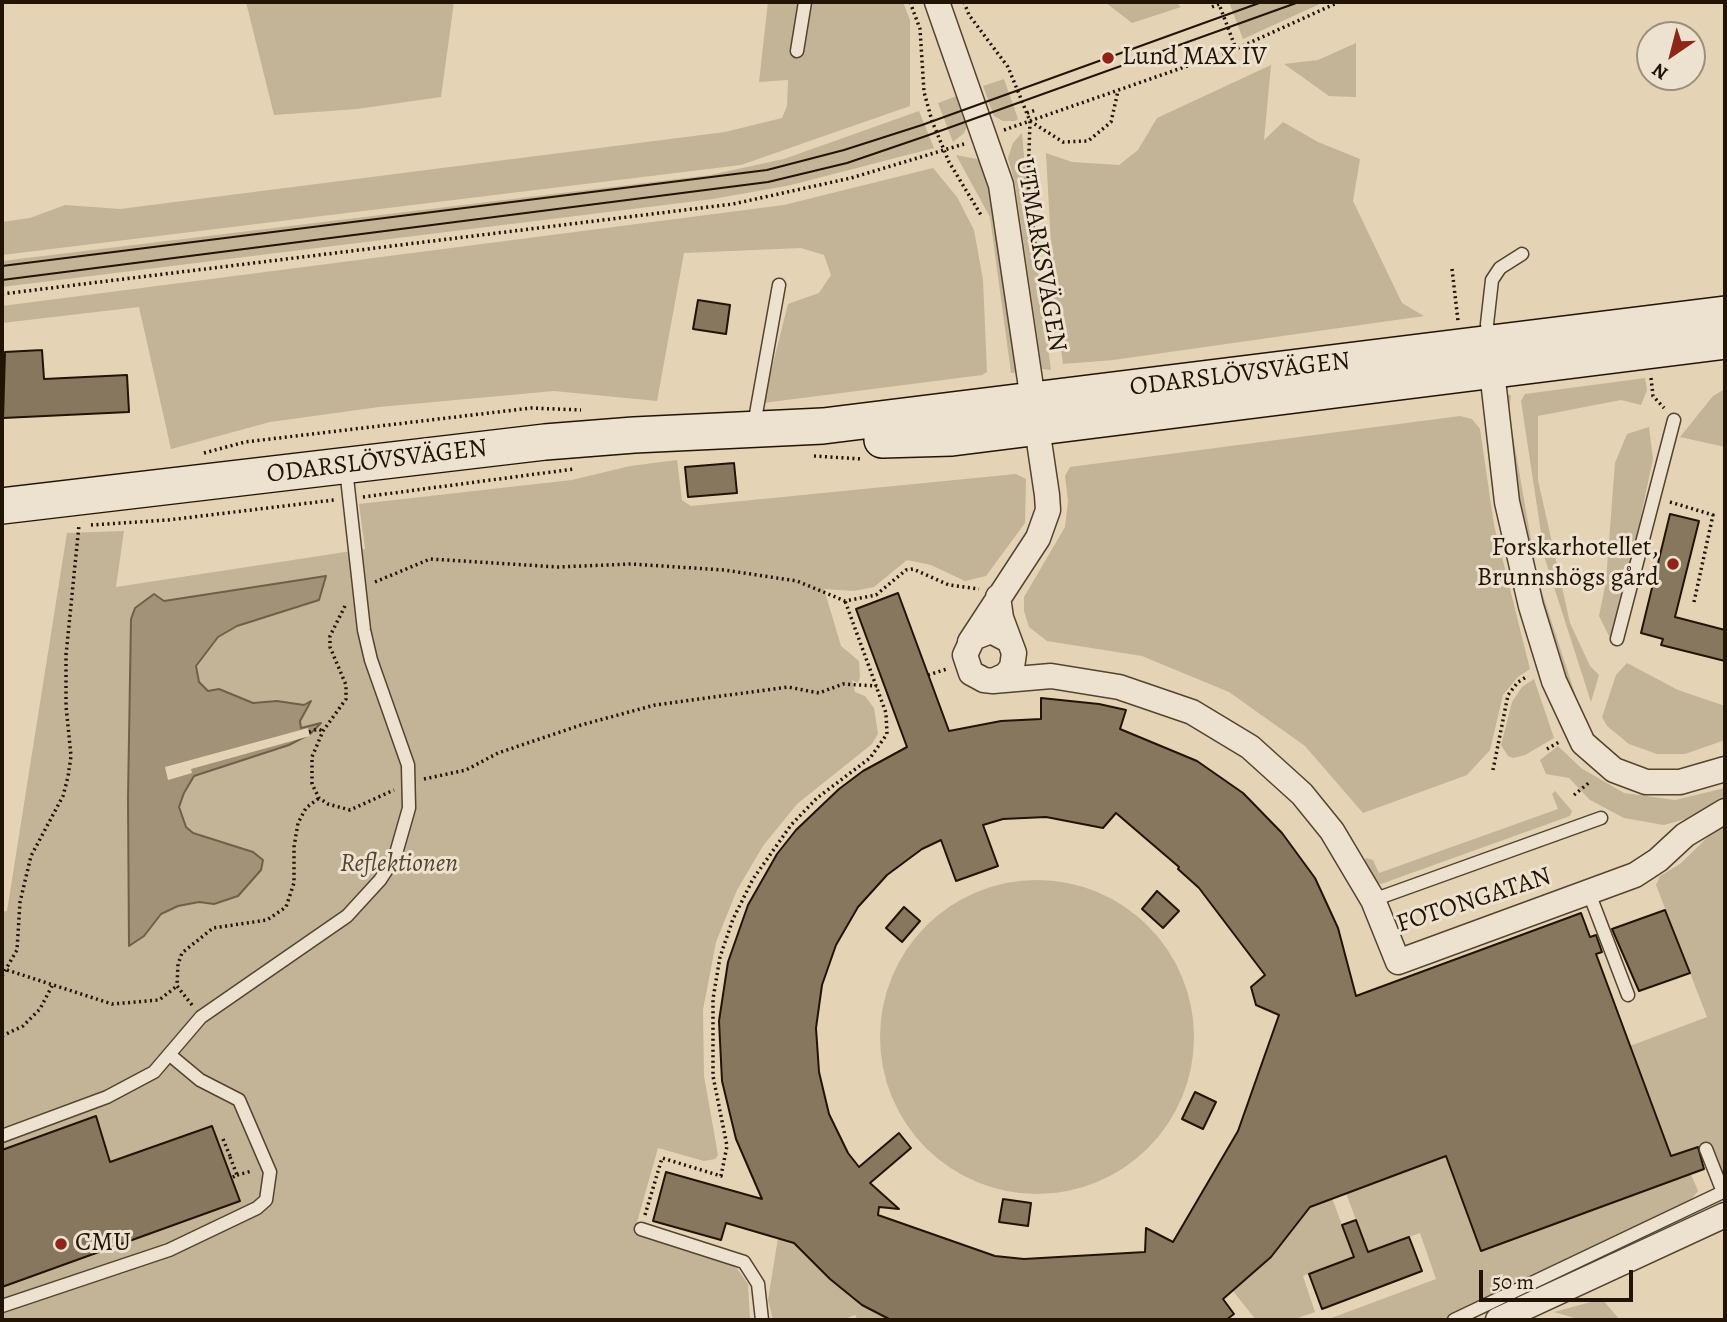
<!DOCTYPE html>
<meta charset="utf-8">
<style>
body{margin:0}
#map{position:relative;width:1727px;height:1322px;overflow:hidden;background:#e4d3b5;font-family:Alegreya,serif}
canvas{display:block}
.frame{position:absolute;inset:0;border:4px solid #221402;pointer-events:none}
.north{position:absolute;left:1636px;top:21px;width:70px;height:70px;box-sizing:border-box;background:#ede2cf;border:2px solid #9c907d;border-radius:50%;rotate:215deg;font-size:19px;font-weight:700;line-height:28px;text-align:center;color:#221402}
.north::after{content:'';display:block;margin:auto;width:24px;height:32px;background:#8f2418;clip-path:polygon(50% 0,100% 100%,50% 72%,0 100%)}
.scale{position:absolute;left:1479px;top:1270px;width:154px;height:32px;box-sizing:border-box;border:4px solid #221402;border-top:0;padding-left:9px;font-size:21px;line-height:24px;white-space:nowrap;color:#221402;-webkit-text-stroke:5px #ede2cf;paint-order:stroke}
</style>
<div id="map">
<canvas width="1727" height="1322"></canvas>
<div class="frame"></div>
<div class="north">N</div>
<div class="scale">50 m</div>
</div>
<script>
const c = document.querySelector('canvas').getContext('2d');
c.lineJoin = 'round';
function fill(path, color) { c.fillStyle = color; c.fill(path, 'evenodd'); }
const poly = rows => new Path2D(rows.map(r => 'M' + r).join(''));
function trace(path, color, width, dash) { c.strokeStyle = color; c.lineWidth = width; c.lineCap = dash ? 'butt' : 'round'; c.setLineDash(dash || []); c.stroke(path); }
function label(font, color, halo, rows, align = 'center') {
  c.font = font + ' Alegreya,serif'; c.lineWidth = 6; c.setLineDash([]); c.textBaseline = 'middle'; c.strokeStyle = halo; c.fillStyle = color; for (const [text, x, y, turn = 0] of rows) {
    c.save(); c.translate(x, y); c.rotate((+turn || 0) * Math.PI / 180); c.textAlign = isNaN(turn) ? turn : align; if (halo) c.strokeText(text, 0, 0); c.fillText(text, 0, 0); c.restore();
  }
}
fill(poly([
 [246,2,454,2,441,97,357,109,274,115],
 [768,2,903,2,910,20,910,106,741,165,2,255,2,222,30,218,65,205,120,209,725,132,782,118,787,106,788,80,759,82],
 [1105,2,1176,2,1181,7,1132,23],
 [1229,2,1324,2,1243,39],
 [1356,43,1356,97,1329,96,1284,64,1318,60],
 [1271,65,1264,140,1283,122,1318,142,1360,159,1353,201,1402,303,1424,316,1113,360,1063,364,1054,298,1046,153,1072,162,1119,165,1138,150,1157,118],
 [1004,79,1018,119,1015,121,1003,121,994,116,983,86],
 [959,95,968,124,964,133,953,142,938,103],
 [919,111,934,148,791,185,713,199,2,287,2,261,710,175,784,159],
 [1022,133,1026,179,1051,370,1042,369,1015,184,1008,158,1013,143],
 [956,155,977,159,987,171,1018,372,1011,373,990,217],
 [933,168,957,197,974,230,983,280,987,372,982,375,763,403,788,304,819,293,831,275,824,255,801,248,684,253,657,401,554,391,379,407,270,422,171,449,139,307,2,323,2,306,784,205],
 [1645,378,1647,390,1641,405,1621,400,1538,416,1538,480,1570,623,1590,666,1599,675,1591,702,1545,559,1521,401,1525,394],
 [1725,389,1725,447,1680,437,1713,396],
 [1506,395,1511,395,1509,413,1538,580,1579,706,1573,704,1564,685,1516,500],
 [1460,416,1472,419,1480,429,1494,525,1530,669,1518,677,1503,695,1490,750,1467,775,1363,813,1305,746,1229,692,1142,656,1047,641,1029,627,1024,611,1024,597,1065,527,1068,501,1065,476,1070,467],
 [1649,427,1653,459,1619,619,1611,640,1599,616,1606,581,1615,463,1627,434],
 [677,460,682,500,691,506,1016,474,1026,479,1025,523,986,576,965,581,931,565,907,560,874,587,854,591,824,589,841,646,859,661,860,677,858,683,852,680,855,692,865,696,874,708,878,734,872,744,797,804,763,846,737,890,716,942,703,1010,704,1076,718,1155,715,1159,704,1161,658,1148,634,1233,727,1262,736,1267,748,1284,750,1320,2,1320,2,912,7,911,67,533,124,531,116,587,365,549,359,504,572,480,630,466],
 [1627,663,1678,690,1725,706,1725,740,1685,754,1657,754,1629,744,1607,726,1602,717,1616,675],
 [1534,679,1554,738,1525,755,1513,758,1508,756,1501,745,1512,702,1522,687],
 [1558,746,1581,768,1624,793,1675,800,1725,788,1725,801,1696,816,1664,825,1624,818,1590,800,1569,778,1546,774,1540,760],
 [1555,791,1572,811,1570,816,1381,884,1371,880,1363,863,1366,858,1373,860,1379,873,1558,809,1552,794],
 [1725,825,1725,1179,1708,1143,1682,1153,1698,1191,1690,1201,1444,1320,1326,1320,1436,1279,1420,1233,1368,1252,1346,1193,1446,1156,1481,1250,1679,1177,1630,1046,1707,1017,1656,885,1660,876,1680,864,1713,832],
 '880 1037a157 157 0 1 1 314 0a157 157 0 1 1-314 0Z',
 [1332,1198,1354,1257,1303,1276,1315,1312,1292,1320,1256,1320,1233,1291,1271,1257,1310,1207],
 [778,1238,794,1243,830,1279,891,1320,858,1320,855,1315,842,1320,773,1320,768,1300],
 [1602,1299,1620,1320,1581,1320,1554,1312]
]), '#c3b397');
const water = poly([
 [326,576,319,600,237,626,218,637,196,666,199,682,208,691,219,689,253,703,277,701,304,705,311,701,300,721,301,728,321,723,310,734,289,745,194,776,184,793,179,807,186,827,193,833,253,852,263,860,261,870,238,896,214,904,199,902,178,906,161,914,144,936,129,946,128,798,131,619,135,608,154,594,164,601,326,576]
]);
fill(water, '#a29278');
trace(water, '#6f6049', 2);
fill(poly([
 [308,728,310,736,191,769,192,773,168,780,165,767]
]), '#e4d3b5');
const building = poly([
 [698,300,730,305,726,334,693,329,698,300],
 [42,350,44,379,127,375,129,412,3,418,5,352,42,350],
 [734,463,737,493,688,497,685,467,734,463],
 [1670,514,1699,521,1675,617,1725,630,1725,661,1661,645,1663,639,1641,633,1670,514],
 [898,593,949,731,1001,721,1041,719,1041,698,1099,704,1126,710,1120,729,1197,761,1243,793,1282,833,1315,878,1338,928,1356,996,1581,913,1590,937,1596,935,1602,952,1596,954,1671,1156,1698,1147,1704,1169,1481,1251,1446,1156,1310,1207,1271,1257,1223,1299,1234,1314,1226,1320,891,1320,862,1305,830,1279,794,1243,726,1223,721,1240,653,1221,666,1172,762,1199,736,1139,722,1081,719,1021,728,962,748,905,777,854,796,830,839,789,863,771,907,747,856,609,898,593],
 [1116,813,1179,867,1178,869,1199,888,1265,975,1251,987,1256,1005,1279,1015,1238,1131,1173,1242,1146,1228,1145,1252,1024,1259,995,1256,878,1215,879,1207,899,1209,870,1183,911,1148,899,1133,859,1167,848,1153,829,1114,819,1072,816,1028,822,985,836,945,858,907,887,875,922,849,941,840,956,881,998,866,983,825,1003,819,1046,817,1103,828,1116,813],
 [1157,891,1179,911,1163,928,1142,909,1157,891],
 [904,907,920,921,902,942,886,928,904,907],
 [1665,910,1690,973,1639,991,1612,929,1665,910],
 [1195,1092,1216,1102,1203,1129,1182,1119,1195,1092],
 [96,1116,110,1162,212,1126,240,1201,2,1287,2,1150,96,1116],
 [1003,1199,1031,1203,1028,1226,999,1222,1003,1199],
 [1356,1220,1368,1252,1409,1237,1422,1271,1322,1309,1309,1274,1354,1257,1342,1225,1356,1220]
]);
fill(building, '#87775f');
trace(building, '#221402', 2);
const service = poly([
 [797,51,805,2],
 [1490,343,1487,324,1492,280,1500,268,1522,254],
 [754,425,779,285],
 [1617,639,1674,420],
 [1589,893,1628,995],
 [1373,900,1601,818],
 [2,1136,107,1097,154,1072,201,1017,347,916,380,880,395,857,409,808,408,765,371,660,364,630,346,469],
 [1706,1149,1723,1192],
 [641,1229,744,1262,758,1284,762,1320],
 [2,1306,169,1250,257,1208,266,1200,270,1172,239,1100,200,1080,170,1055],
 [1454,1320,1725,1191]
]);
const minor = poly([
 [937,2,1001,185,1047,495,1048,510,1038,538,970,642],
 [1490,354,1507,502,1531,606,1554,681,1583,743,1614,770,1646,782,1680,782,1725,769],
 [998,597,1001,618,1014,653,1012,667,1006,675,993,681,984,680,971,673,965,655,973,638,991,631,1008,640],
 [993,681,1051,676,1119,687,1192,712,1250,747,1302,794,1332,831,1373,900,1398,962,1635,875,1658,860,1685,835,1725,811],
 [1498,1320,1725,1215]
]);
const secondary = poly([
 [882,440,952,438,1725,341],
 [2,506,545,442,634,435,823,426,1725,314]
]);
trace(service, '#52442f', 15);
trace(minor, '#52442f', 27);
trace(secondary, '#221402', 38);
trace(poly([
 [910,2,920,29,924,92,932,121,949,162,981,215],
 [964,2,969,15,1008,67,1030,121,1028,183,1037,261],
 [1212,7,1219,4,1236,49],
 [1027,113,1036,110],
 [1030,121,1063,142,1088,141,1111,122,1118,91],
 [1004,130,1236,49,1339,2],
 [1452,269,1458,321],
 [2,294,733,204,851,178,964,144],
 [1651,378,1653,396,1664,408],
 [204,453,245,442,531,408,581,410],
 [814,456,862,459],
 [363,497,574,469],
 [1670,502,1713,515,1694,602],
 [91,525,168,520,334,500],
 [375,582,430,559,558,567,631,564,724,570,797,581,845,601,876,595,906,570,913,569,949,585,979,589],
 [345,606,330,636,330,647,346,685,346,699,323,731,312,757,312,784,319,798,328,804,350,810,394,790],
 [928,675,947,669],
 [309,732,318,729,323,731],
 [1547,749,1559,742],
 [1493,770,1508,695,1518,682,1528,676],
 [424,779,466,770,498,753,581,725,655,705,788,687,819,693,843,684,877,686],
 [1574,795,1591,781],
 [7,970,112,1004,159,1000,177,986],
 [2,976,17,950,20,902,31,856,63,796,68,777,71,756,66,706,66,655,79,525],
 [192,1005,177,986,178,964,182,953,213,928,267,920,286,907,294,883,294,847,298,823,306,808,319,798],
 [2,1036,23,1026,40,1009,52,986],
 [223,1139,230,1156],
 [230,1157,237,1175,231,1178],
 [237,1175,252,1171],
 [645,1215,662,1158,721,1176,727,1146,713,1076,713,999,720,957,733,919,753,879,791,825,817,798,870,758,887,734,886,713,845,601]
]), '#221402', 3.5, [2, 3.5]);
trace(service, '#ede2cf', 12);
trace(minor, '#ede2cf', 24);
trace(secondary, '#ede2cf', 35);
trace(poly([
 [2,266,767,170,844,150,922,125,1262,2],
 [2,280,768,182,847,163,926,136,1299,2]
]), '#221402', 2);
for (const [x, y, r, color] of [
 [1108,58,7,"#8f2418"],
 [1673,564,7,"#8f2418"],
 [61,1244,7,"#8f2418"]
]) { const dot = new Path2D(); dot.arc(x, y, r, 0, 2 * Math.PI); c.fillStyle = color; c.fill(dot); trace(dot, '#ede2cf', 2.5); }
label('26px', '#221402', '#ede2cf', [
 ["Lund MAX IV",1122,58],
 ["Forskarhotellet,",1659,549,"right"],
 ["Brunnshögs gård",1659,579,"right"],
 ["CMU",75,1244]
], 'left');
label('26px', '#221402', '#ede2cf', [
 ["UTMARKSVÄGEN",1040,255,80],
 ["ODARSLÖVSVÄGEN",1240,375,-7],
 ["ODARSLÖVSVÄGEN",377,462,-7],
 ["FOTONGATAN",1474,901,-18]
]);
label('italic 26px', '#52442f', '#ede2cf', [
 ["Reflektionen",399,865]
]);
</script>
